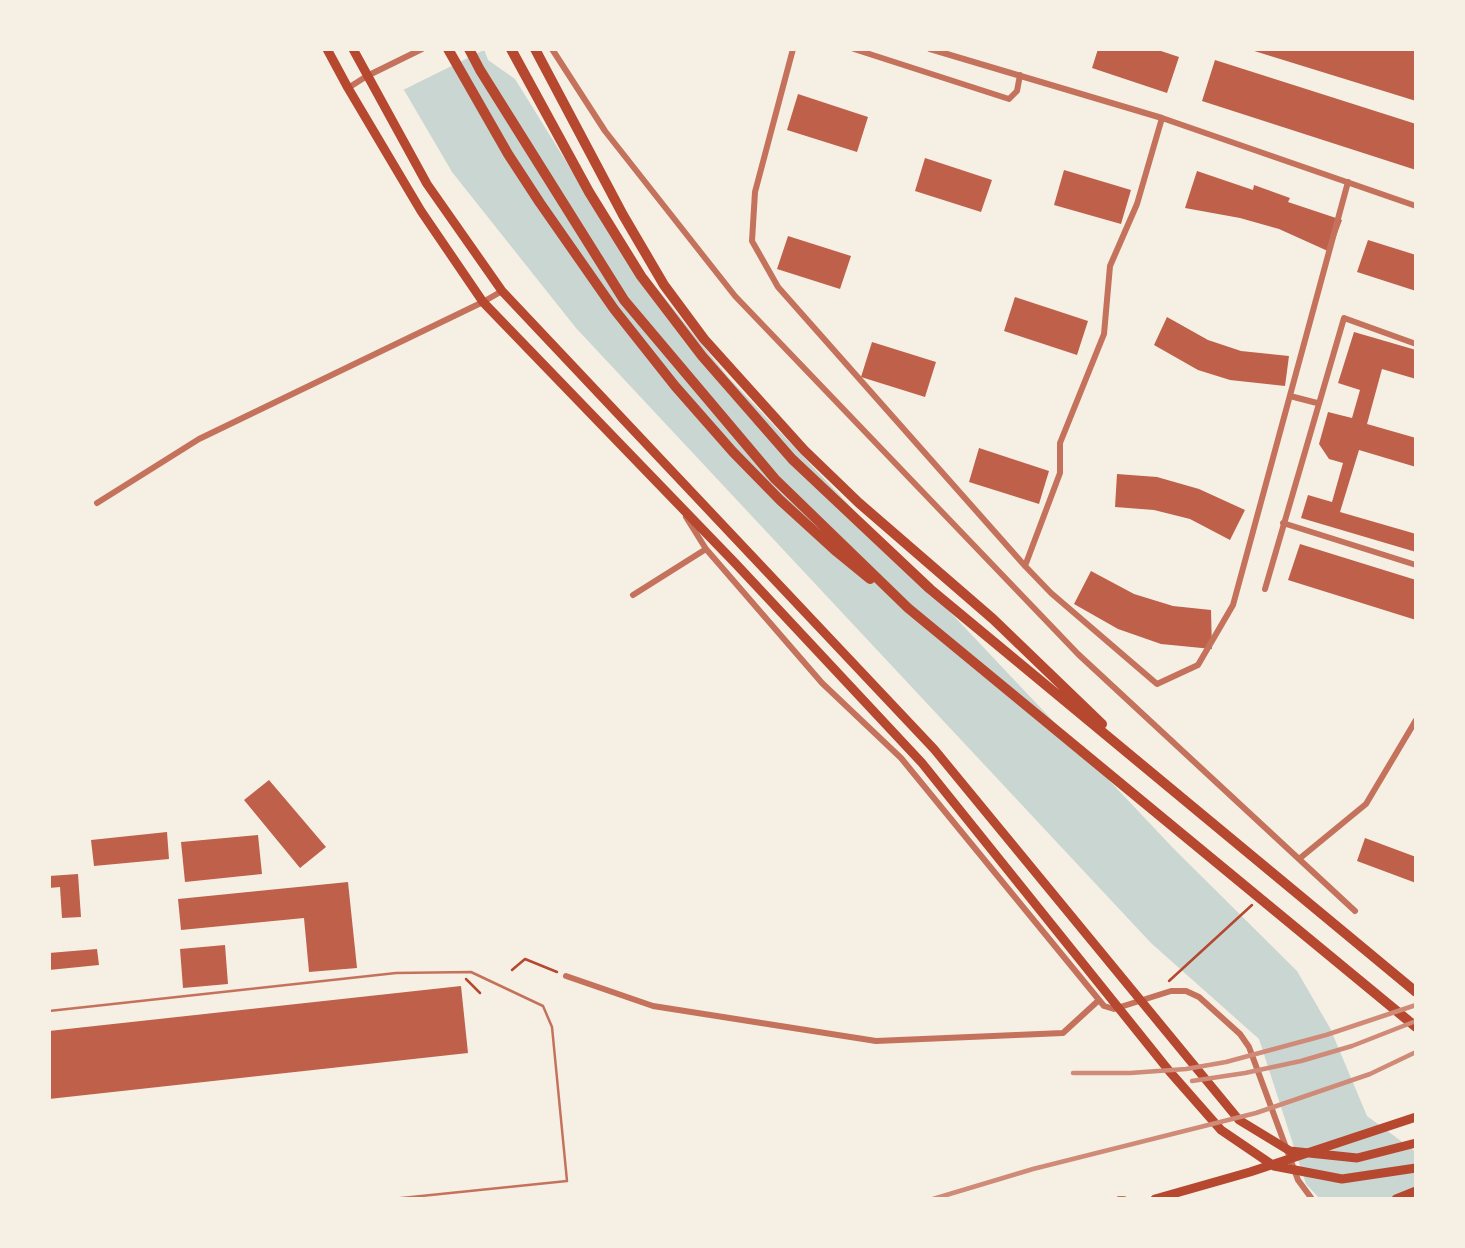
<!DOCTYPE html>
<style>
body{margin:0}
#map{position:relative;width:1465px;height:1248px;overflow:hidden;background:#f6efe4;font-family:Rubik,sans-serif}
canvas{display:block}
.frame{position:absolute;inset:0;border:51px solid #f6efe4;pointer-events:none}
</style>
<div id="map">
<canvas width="1465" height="1248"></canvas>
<div class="frame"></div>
</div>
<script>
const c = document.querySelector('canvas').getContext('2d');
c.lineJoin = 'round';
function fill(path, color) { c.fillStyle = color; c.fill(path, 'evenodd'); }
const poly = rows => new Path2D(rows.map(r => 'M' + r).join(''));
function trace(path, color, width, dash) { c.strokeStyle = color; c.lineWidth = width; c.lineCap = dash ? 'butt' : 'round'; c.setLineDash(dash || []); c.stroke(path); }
fill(poly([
 [380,49,484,49,488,60,515,79,603,221,728,377,1174,849,1297,971,1330,1028,1367,1116,1416,1152,1416,1199,1320,1199,1306,1184,1259,1039,1151,943,576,328,452,172]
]), '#c9d6d2');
fill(poly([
 [377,49,486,49,401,91]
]), '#f6efe4');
fill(poly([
 [1098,49,1155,49,1179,57,1167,93,1092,68],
 [1251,49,1416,49,1416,101,1251,50],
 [1215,60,1416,124,1416,170,1202,101],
 [798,94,868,117,857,152,787,130],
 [925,158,992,180,981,212,915,191],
 [1064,170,1131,190,1121,224,1054,205],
 [1197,171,1253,190,1254,185,1290,198,1288,202,1342,220,1330,252,1279,229,1240,218,1185,208],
 [788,236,851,256,840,289,777,269],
 [1368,240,1416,255,1416,291,1357,272],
 [1015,297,1088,321,1077,355,1004,331],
 [1167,317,1208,340,1241,351,1289,356,1285,386,1230,380,1198,370,1154,345],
 [1354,332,1416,350,1414,362,1416,363,1416,379,1382,369,1367,424,1416,438,1416,467,1359,450,1340,512,1416,534,1416,552,1301,518,1308,495,1332,502,1343,463,1329,459,1319,444,1328,412,1352,418,1360,390,1338,383],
 [872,342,936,362,925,397,861,377],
 [979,448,1049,471,1039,504,969,482],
 [1117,474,1157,477,1199,489,1245,510,1230,540,1190,519,1154,510,1115,507],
 [1300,544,1416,580,1416,620,1288,580],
 [1091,571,1134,594,1173,606,1211,610,1212,649,1161,644,1118,629,1074,604],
 [269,780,326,847,300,868,244,800],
 [167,832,169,859,94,866,91,840],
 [258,835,262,874,185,882,181,842],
 [1365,838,1416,857,1416,883,1357,861],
 [78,874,81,917,62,918,60,887,49,888,49,876],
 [348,882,357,968,309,972,304,918,181,930,178,899],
 [225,945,228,984,183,988,180,949],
 [97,949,99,965,49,970,49,953],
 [461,986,468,1053,49,1099,49,1031]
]), '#bf614a');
trace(poly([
 [512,970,525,959,557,972],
 [466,979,480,993],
 [1169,981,1252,905]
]), '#b5482f', 2.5);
trace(poly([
 [49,1011,396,973,471,972,543,1006,552,1027,567,1181,392,1199]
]), '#c5725c', 2.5);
trace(poly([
 [552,49,605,131,735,296,1078,654,1355,911],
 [793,49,755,192,752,241,778,287,1025,566,1051,593,1157,684,1198,665,1233,605,1348,182],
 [854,49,1009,99,1017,91,1020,75],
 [930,49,1162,118,1416,206],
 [348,88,367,76,422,49],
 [1290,396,1317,403],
 [97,503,199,439,483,302,502,291],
 [686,517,706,549,822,683,901,758,1104,1006,1114,1009,1171,991,1186,991,1199,997,1240,1034,1249,1047,1298,1180,1312,1199],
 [1283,523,1416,565],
 [1025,566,1060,473,1060,443,1104,334,1110,266,1137,204,1162,118],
 [1265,589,1344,318,1416,344],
 [633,595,706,549],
 [1299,859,1366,804,1416,720],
 [566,976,653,1006,876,1041,1063,1033,1099,1000],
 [1119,1199,1124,1199]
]), '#c5725c', 6);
trace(poly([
 [327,49,348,88,421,211,483,302,736,564,922,763,1170,1072,1221,1130,1274,1166,1342,1179,1416,1168],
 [353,49,427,184,502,291,934,749,1239,1120,1290,1151,1357,1158,1416,1143],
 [1155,1199,1250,1172,1416,1117],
 [1396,1199,1416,1191]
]), '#b5482f', 9);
trace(poly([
 [448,49,508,154,540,203,614,309,675,386,733,452,780,500,837,552,870,579],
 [469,49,480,70,624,300,775,479,908,608,1416,1027],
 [511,49,589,192,641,276,702,356,792,459,930,589,1416,992],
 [535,49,623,215,664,285,704,339,804,450,859,503,993,619,1102,724]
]), '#b5482f', 10);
trace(poly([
 [1073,1073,1130,1073,1186,1069,1226,1062,1326,1035,1416,1005],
 [1192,1081,1245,1073,1301,1061,1352,1046,1416,1021],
 [933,1199,1033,1169,1256,1113,1370,1074,1416,1052]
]), '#cf8b77', 4.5);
</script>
